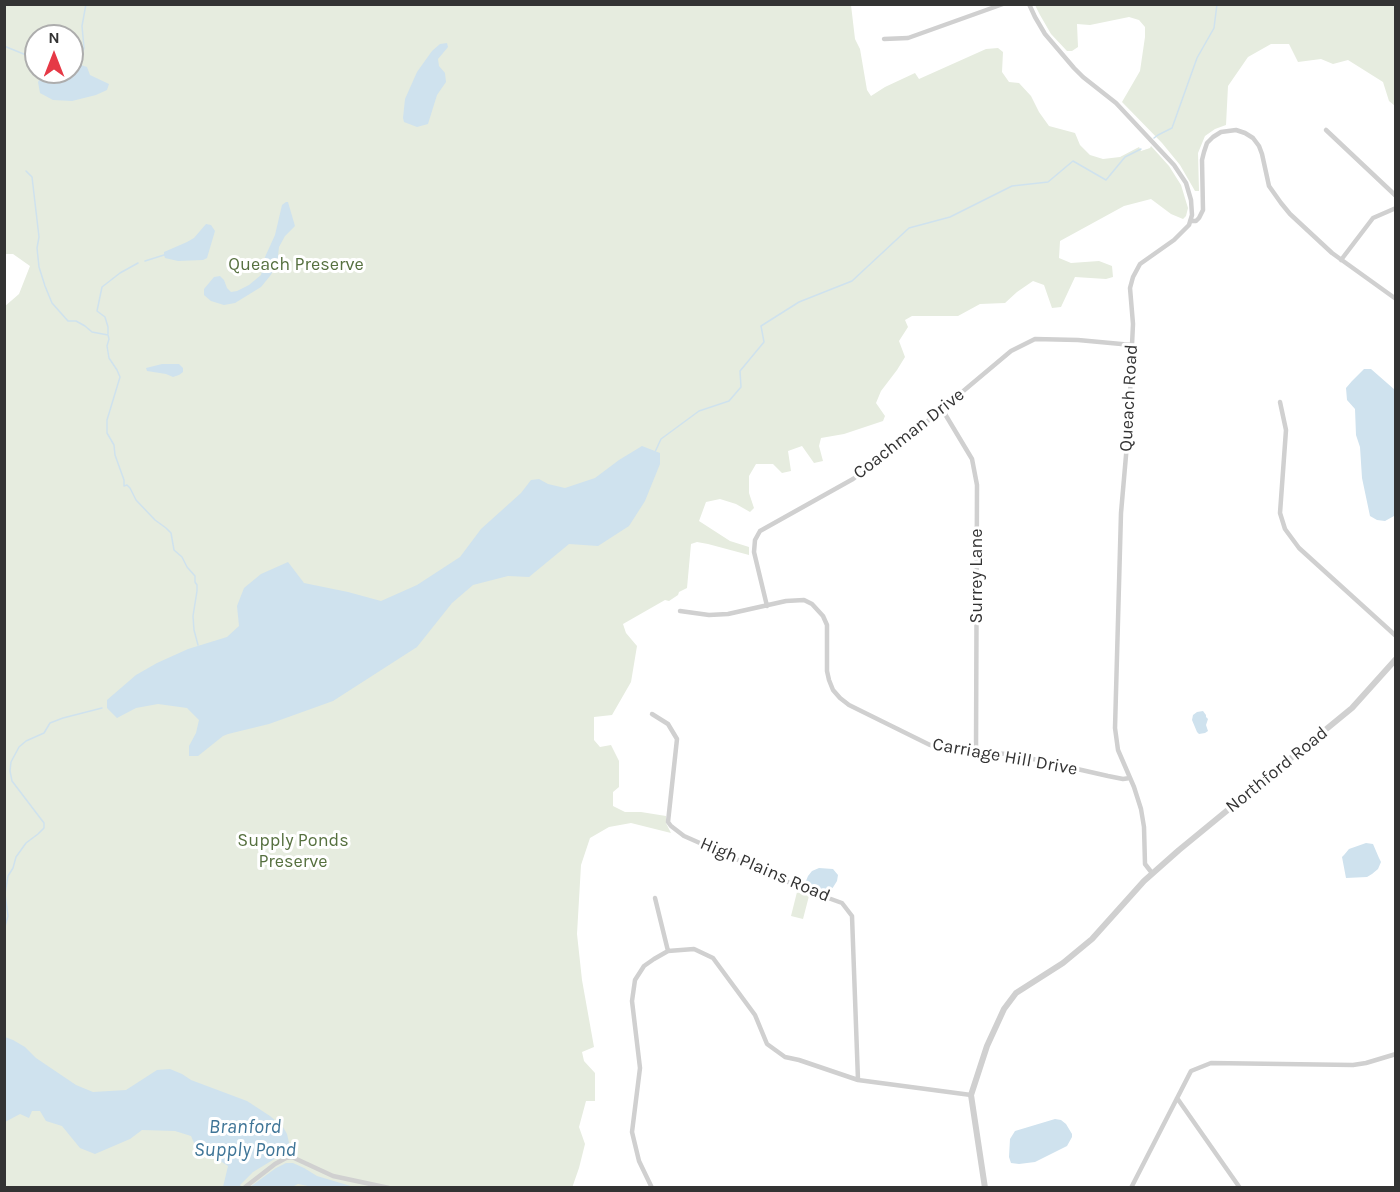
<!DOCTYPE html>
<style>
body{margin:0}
#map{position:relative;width:1400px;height:1192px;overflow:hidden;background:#fff;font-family:Karla,sans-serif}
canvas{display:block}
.frame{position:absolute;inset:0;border:6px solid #333;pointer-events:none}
.north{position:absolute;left:24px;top:24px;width:60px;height:60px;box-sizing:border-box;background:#fff;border:2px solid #adadad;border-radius:50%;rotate:0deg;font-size:16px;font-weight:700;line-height:24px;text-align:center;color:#333}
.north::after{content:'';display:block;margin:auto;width:21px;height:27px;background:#e63946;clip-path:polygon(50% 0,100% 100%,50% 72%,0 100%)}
</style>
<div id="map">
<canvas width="1400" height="1192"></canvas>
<div class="frame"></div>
<div class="north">N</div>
</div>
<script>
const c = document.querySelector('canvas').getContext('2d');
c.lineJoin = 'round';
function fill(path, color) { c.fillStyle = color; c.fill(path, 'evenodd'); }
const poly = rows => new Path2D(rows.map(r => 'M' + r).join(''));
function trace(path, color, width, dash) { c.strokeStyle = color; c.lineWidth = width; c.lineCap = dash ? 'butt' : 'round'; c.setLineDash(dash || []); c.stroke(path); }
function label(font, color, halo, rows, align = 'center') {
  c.font = font + ' Karla,sans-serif'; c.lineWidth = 6; c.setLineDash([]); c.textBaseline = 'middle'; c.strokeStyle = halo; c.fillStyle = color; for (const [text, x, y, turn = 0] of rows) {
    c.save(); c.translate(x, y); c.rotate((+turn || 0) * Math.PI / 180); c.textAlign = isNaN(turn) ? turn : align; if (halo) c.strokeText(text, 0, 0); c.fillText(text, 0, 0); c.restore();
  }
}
fill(poly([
 [5,4,851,5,855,39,860,49,867,90,871,96,885,87,915,73,919,79,986,49,998,48,1003,52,1002,72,1009,82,1019,83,1031,96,1039,112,1049,126,1075,133,1080,145,1090,155,1103,159,1120,157,1139,147,1141,151,1150,148,1151,146,1169,166,1181,185,1188,208,1186,216,1183,219,1171,214,1151,199,1124,206,1060,241,1059,258,1071,263,1099,261,1112,266,1113,277,1106,279,1075,277,1061,307,1052,308,1044,285,1033,281,1017,292,1005,303,980,304,958,316,912,316,905,320,908,327,899,341,905,357,897,370,881,391,876,403,885,416,883,421,844,434,821,438,819,446,823,461,814,463,802,446,788,451,791,471,782,473,773,464,756,464,749,476,749,493,754,508,750,512,736,504,720,499,706,502,699,521,730,541,749,547,749,555,708,544,697,542,691,544,687,588,679,592,678,595,669,601,665,600,623,624,626,633,637,646,631,682,612,715,594,717,594,740,600,747,611,745,619,761,619,787,613,792,613,806,625,812,641,812,666,816,666,823,671,833,631,823,609,827,590,838,581,865,577,934,582,980,594,1047,582,1052,584,1061,595,1073,595,1101,586,1101,579,1127,585,1144,579,1168,572,1188,5,1187,4,307,19,294,30,266,13,254,5,254],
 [36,36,72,36,72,72,36,72],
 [1035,5,1395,5,1395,106,1389,101,1383,82,1348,60,1333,64,1321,59,1298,62,1289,44,1271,44,1248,57,1228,86,1226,125,1215,129,1205,136,1198,153,1199,191,1195,191,1180,165,1162,143,1122,102,1140,71,1145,37,1145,27,1139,20,1129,17,1090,25,1077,24,1078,47,1072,51,1067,51,1051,34,1040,15],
 [797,892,809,896,803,919,791,916]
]), '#e6ecdf');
fill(poly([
 [447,43,448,47,438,59,439,66,445,73,446,82,437,95,428,124,417,127,404,122,403,118,405,99,417,72,432,51,440,44],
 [78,64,87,67,90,75,109,84,107,90,96,95,72,101,53,100,40,93,38,82,43,74,48,72,72,72,72,66],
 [286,202,288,202,295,226,285,236,279,247,277,265,270,276,261,287,235,303,224,305,211,301,204,295,204,289,214,277,220,276,224,280,227,288,231,292,237,291,249,285,261,275,265,257,275,235,282,205],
 [206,224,211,225,215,231,207,258,203,260,178,261,165,258,164,255,164,252,187,242,194,238],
 [162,364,179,364,183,368,183,372,179,375,173,377,166,374,147,371,146,368],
 [1364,369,1371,369,1395,390,1395,514,1394,516,1385,521,1377,520,1370,516,1362,478,1360,447,1356,435,1355,409,1347,400,1346,388,1352,381],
 [642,446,660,453,660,464,645,501,629,526,598,546,569,544,529,577,508,576,473,585,452,603,417,647,333,701,269,724,228,734,223,736,198,756,189,756,189,746,196,733,199,720,187,708,158,704,136,708,117,718,107,708,107,700,136,675,157,663,188,649,227,637,239,626,237,606,244,588,261,574,288,562,304,583,348,592,381,601,417,585,460,557,481,529,521,493,531,480,539,479,548,484,565,488,595,478,619,460],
 [1203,711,1206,715,1206,717,1208,719,1206,725,1208,731,1205,733,1199,734,1197,732,1192,720,1193,715,1197,712],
 [1366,843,1373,844,1379,858,1381,862,1378,869,1372,874,1367,877,1346,878,1342,857,1344,855,1349,849],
 [819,868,833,869,838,875,837,881,832,889,821,889,808,884,806,881,808,876,812,871],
 [5,1037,13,1040,25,1047,36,1058,76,1085,93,1092,126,1090,157,1070,170,1069,182,1074,191,1080,247,1101,270,1116,283,1127,287,1134,290,1147,286,1152,253,1172,240,1185,242,1187,223,1187,228,1166,208,1153,197,1150,191,1136,175,1131,142,1130,130,1139,95,1154,80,1148,62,1126,46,1121,40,1111,32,1111,29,1118,20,1114,5,1122],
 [1055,1119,1061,1120,1066,1124,1072,1134,1072,1137,1067,1146,1035,1162,1019,1164,1011,1163,1009,1157,1010,1139,1015,1131],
 [286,1163,293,1163,304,1168,317,1176,354,1187,313,1187,298,1184,294,1186,295,1187,250,1187,276,1168]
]), '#cfe2ee');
trace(poly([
 [4,46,36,59],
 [78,64,84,48,82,26,86,4],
 [1154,138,1158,135,1172,128,1197,58,1214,28,1217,4],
 [26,171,32,177,39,237,37,248,39,267,45,286,52,303,68,321,76,321,85,326,92,332,108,335,109,339,107,346,109,358,117,370,120,377,107,420,107,433,114,445,115,455,124,480,124,486,127,485,130,488,136,500,155,520,166,528,171,533,174,550,182,557,187,567,195,576,195,582,197,585,197,591,193,616,194,630,198,645],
 [145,261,164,255],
 [108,334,108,327,105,317,97,311,102,287,120,273,138,263],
 [655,452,661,439,699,411,729,401,741,387,740,371,764,342,761,326,799,302,852,281,909,228,950,217,1012,186,1048,182,1073,161,1106,180,1125,157,1141,149],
 [4,930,8,916,5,894,8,876,13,868,16,857,26,843,38,834,44,828,44,823,12,781,10,771,11,762,19,747,26,741,44,733,50,723,63,718,102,708]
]), '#cfe2ee', 1.5);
trace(poly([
 [1029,4,1035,17,1045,34,1074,68,1083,77,1116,103,1174,165,1186,183,1191,200,1192,215,1189,225,1174,240,1140,264,1133,277,1130,288,1133,324,1132,345,1129,421,1121,513,1115,728,1118,750,1134,787,1141,809,1144,827,1145,864,1152,873],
 [884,39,908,38,1003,4],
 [1326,130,1396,196],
 [1190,221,1196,221,1199,218,1203,210,1202,160,1204,152,1207,143,1213,137,1221,132,1236,130,1245,133,1253,138,1259,146,1262,154,1269,186,1281,203,1290,214,1332,253,1396,299],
 [1341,260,1373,218,1396,208],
 [1280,402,1286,430,1280,513,1285,529,1299,548,1396,636],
 [942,409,972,459,977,485,976,752],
 [767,606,754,552,755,540,760,531,853,479,899,445,1011,351,1035,339,1078,340,1132,345],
 [680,611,709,615,728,614,786,601,804,600,812,604,823,616,827,625,827,671,829,680,833,690,840,698,849,705,930,745,944,750,957,752,1011,754,1108,776,1123,779,1130,778],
 [652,714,668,724,677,739,668,822,671,826,684,836,806,890,842,903,852,916,858,1080],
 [655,898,668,951],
 [1177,1098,1240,1188],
 [244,1188,275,1164,286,1158,292,1157,333,1176,389,1188],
 [652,1188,639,1161,632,1132,640,1068,632,1001,635,980,644,966,654,959,668,951,694,949,713,958,755,1015,767,1044,785,1057,799,1060,858,1080,971,1095],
 [1131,1188,1191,1071,1211,1063,1353,1065,1366,1063,1396,1054]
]), '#d0d0d0', 4.5);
trace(poly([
 [985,1188,971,1095,987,1046,1004,1009,1016,993,1063,963,1092,939,1144,881,1179,850,1352,708,1396,659]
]), '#d0d0d0', 6);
label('18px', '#56703f', '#fff', [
 ["Queach Preserve",296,265],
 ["Supply Ponds",293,841],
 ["Preserve",293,862]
]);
label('18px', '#333', '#fff', [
 ["Queach Road",1129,398,-87],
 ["Coachman Drive",909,434,-38],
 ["Surrey Lane",977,576,-90],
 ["Carriage Hill Drive",1005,757,10],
 ["Northford Road",1277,770,-39],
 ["High Plains Road",765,870,23]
]);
label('italic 20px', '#3f7597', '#fff', [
 ["Branford",245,1127],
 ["Supply Pond",245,1150]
]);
</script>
